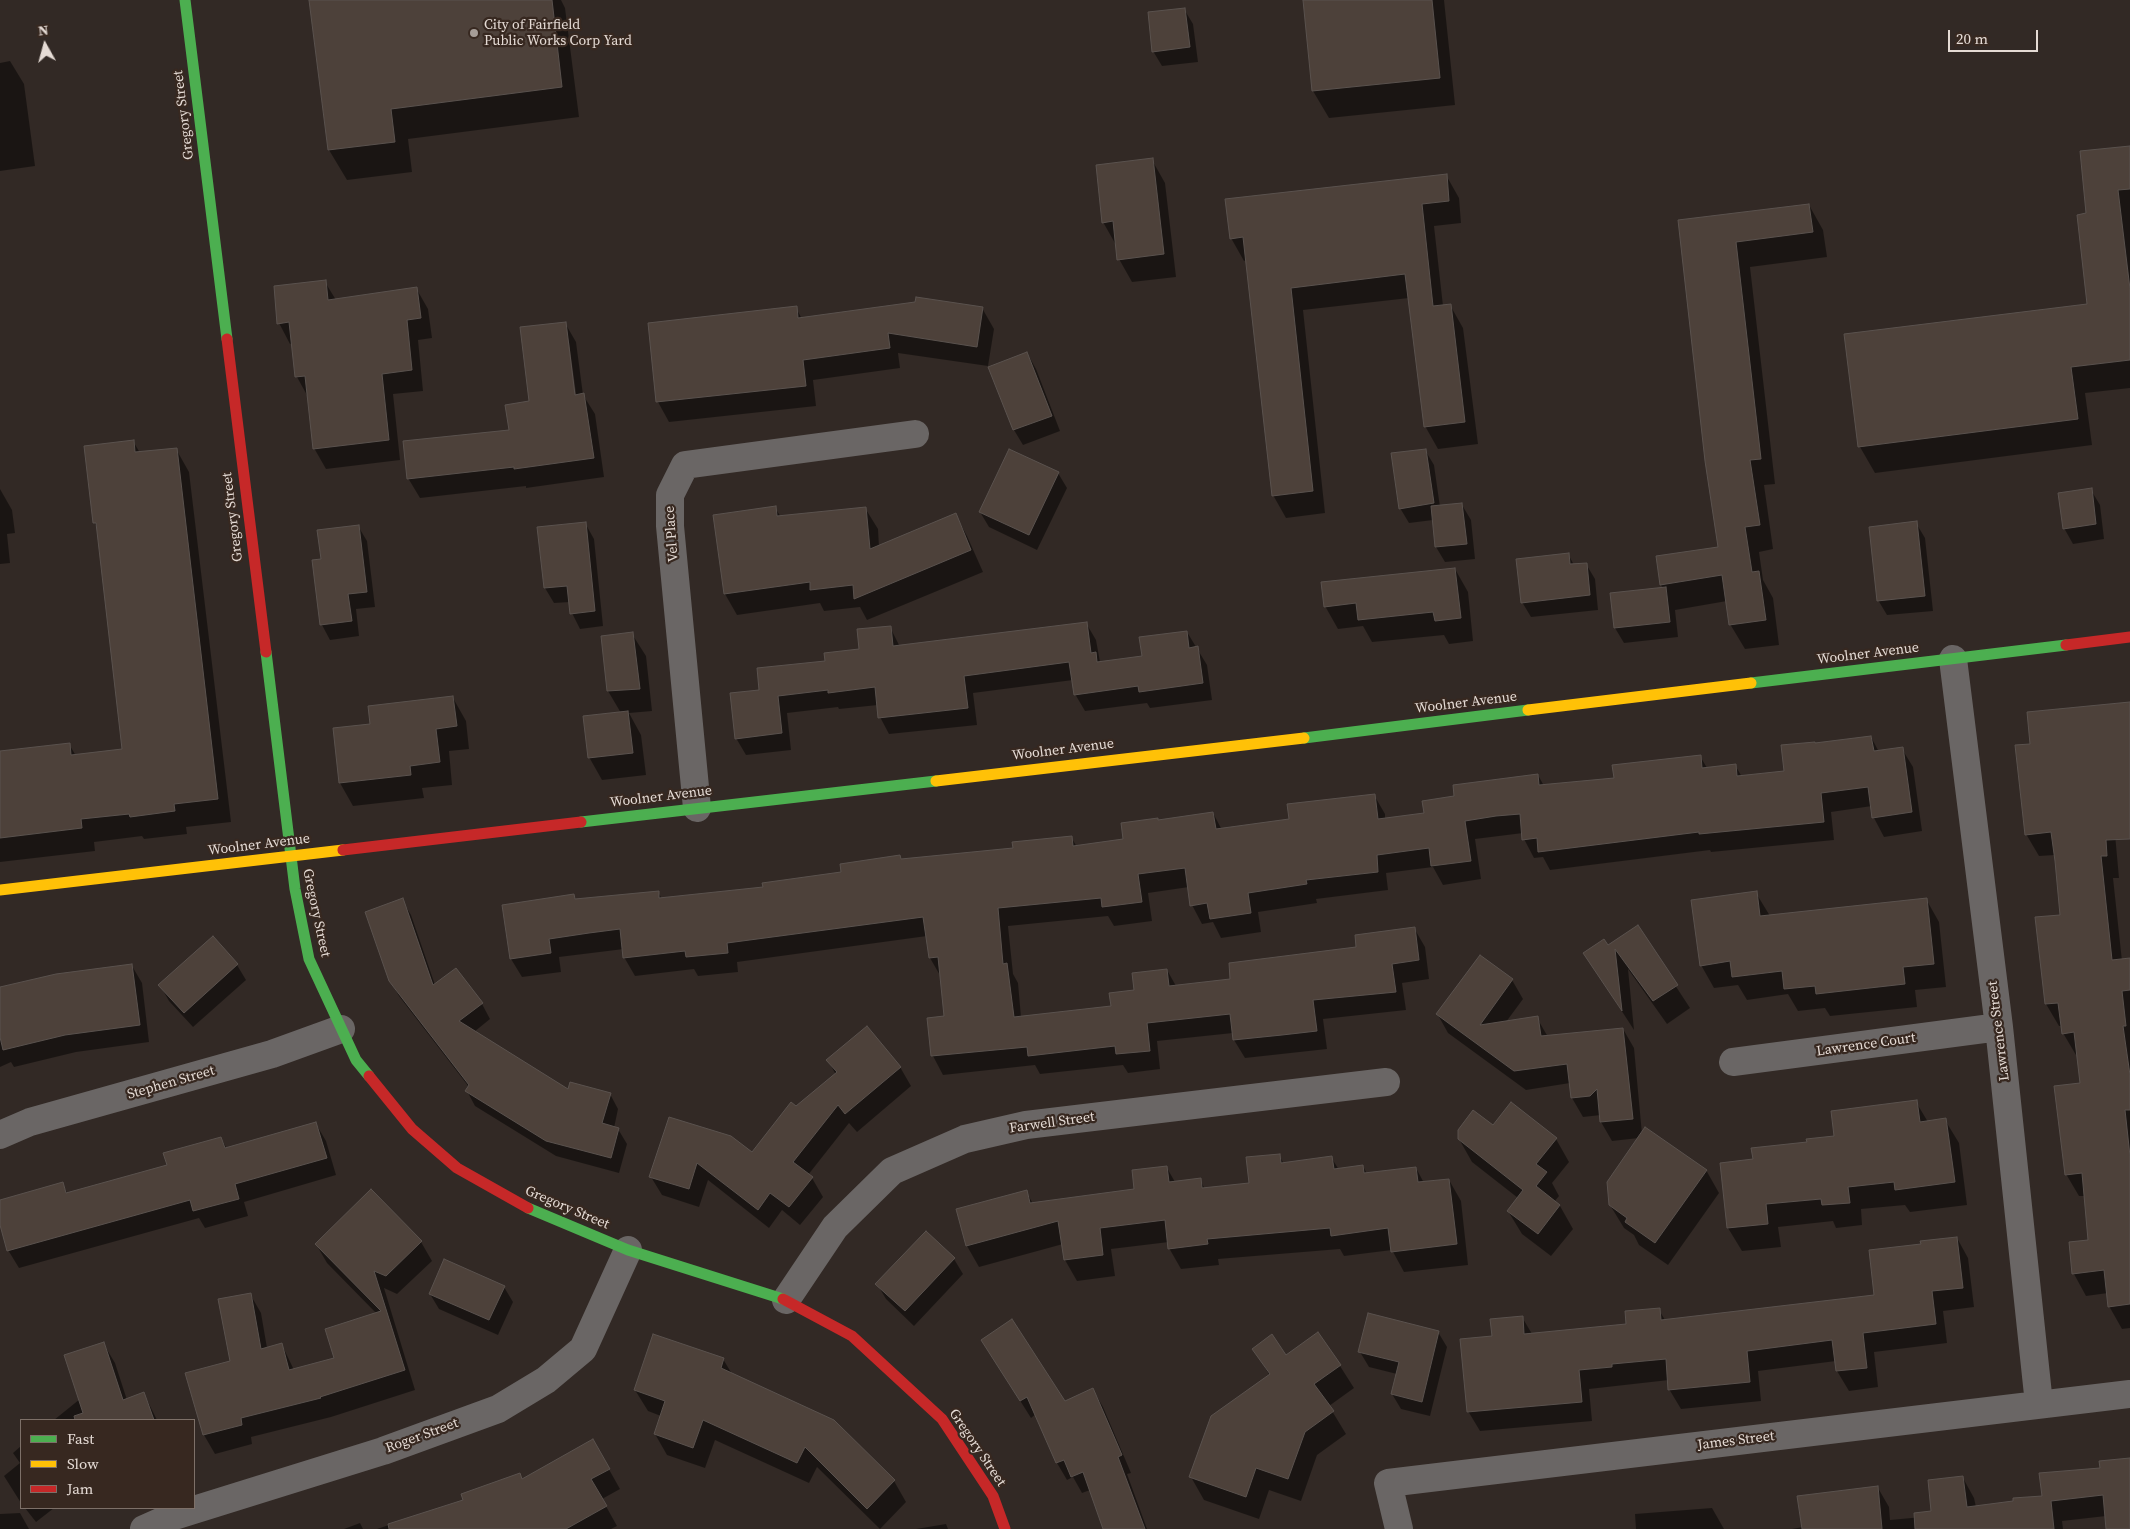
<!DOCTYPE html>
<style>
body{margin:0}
#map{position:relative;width:2130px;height:1529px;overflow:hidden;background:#322925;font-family:"Source Serif 4",serif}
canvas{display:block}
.legend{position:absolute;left:20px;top:1419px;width:175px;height:90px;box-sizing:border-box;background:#372820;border:1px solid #7d7068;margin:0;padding:6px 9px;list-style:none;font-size:15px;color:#e5dbd5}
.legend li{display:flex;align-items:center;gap:10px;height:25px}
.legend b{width:25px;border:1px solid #7d7068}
.north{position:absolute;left:20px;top:20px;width:50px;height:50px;-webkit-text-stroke:4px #372820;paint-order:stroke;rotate:353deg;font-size:14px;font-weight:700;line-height:20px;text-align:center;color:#e5dbd5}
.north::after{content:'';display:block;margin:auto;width:18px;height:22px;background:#e5dbd5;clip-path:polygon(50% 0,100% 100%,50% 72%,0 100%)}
.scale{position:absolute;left:1948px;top:30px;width:90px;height:22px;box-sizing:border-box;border:2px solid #e5dbd5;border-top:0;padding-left:6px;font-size:15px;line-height:18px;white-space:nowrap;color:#e5dbd5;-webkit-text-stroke:4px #372820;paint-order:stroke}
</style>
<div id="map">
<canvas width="2130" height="1529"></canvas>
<ul class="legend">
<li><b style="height:6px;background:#4caf50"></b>Fast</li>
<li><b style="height:6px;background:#ffc107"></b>Slow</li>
<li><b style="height:6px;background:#c62828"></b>Jam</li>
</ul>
<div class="north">N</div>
<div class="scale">20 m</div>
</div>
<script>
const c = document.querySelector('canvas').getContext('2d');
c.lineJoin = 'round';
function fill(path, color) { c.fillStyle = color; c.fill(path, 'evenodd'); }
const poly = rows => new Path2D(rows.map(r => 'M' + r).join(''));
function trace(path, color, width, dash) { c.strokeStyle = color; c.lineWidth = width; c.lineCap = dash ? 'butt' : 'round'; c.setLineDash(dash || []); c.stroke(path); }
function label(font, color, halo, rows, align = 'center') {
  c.font = font + ' "Source Serif 4",serif'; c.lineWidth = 4.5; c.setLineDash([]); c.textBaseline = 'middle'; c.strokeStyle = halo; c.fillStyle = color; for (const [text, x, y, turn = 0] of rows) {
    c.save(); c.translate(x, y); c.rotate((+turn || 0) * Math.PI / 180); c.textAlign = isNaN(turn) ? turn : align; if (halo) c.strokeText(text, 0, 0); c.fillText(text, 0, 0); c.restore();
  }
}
fill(poly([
 [311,0,561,0,565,8,579,117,408,139,412,172,347,180,329,150],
 [1304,0,1444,0,1455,105,1329,118,1313,91],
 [1184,9,1193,24,1198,62,1162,66,1153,51],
 [10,61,24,84,35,166,0,171,0,63],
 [2130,146,2130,388,2085,393,2092,445,1875,473,1860,447,2089,305,2088,214],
 [1152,160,1165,183,1176,277,1132,282,1119,259,1116,245,1103,222],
 [1446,175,1459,198,1461,223,1434,226,1443,306,1450,305,1463,328,1478,444,1438,449,1425,426,1409,298,1303,310,1325,513,1286,518,1273,495,1247,260,1244,261,1231,238],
 [1809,205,1823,230,1827,257,1750,267,1775,484,1764,485,1773,549,1759,552,1763,580,1773,598,1779,645,1745,649,1730,624,1727,601,1675,610,1678,637,1624,643,1615,628,1663,588,1661,585,1720,548,1679,221],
 [325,282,336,300,416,288,428,309,432,338,418,340,423,391,393,394,400,460,326,469,314,448,308,397,297,377,293,343,290,344,279,323],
 [796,308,802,319,982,308,994,329,988,366,898,353,900,368,813,380,816,406,669,422,658,402,650,324],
 [565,323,576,342,583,395,595,414,604,477,526,488,526,486,420,498,408,478,510,431,530,402],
 [567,342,569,342,577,401,574,401],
 [1027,353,1036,369,1060,431,1023,445,1014,430,990,367],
 [133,441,140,453,176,449,189,472,231,822,186,827,187,834,144,839,142,836,94,842,95,851,0,862,0,752,69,744,76,756,123,750,98,529,94,522],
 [1425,450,1434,465,1440,507,1462,505,1471,520,1475,559,1445,562,1436,547,1433,520,1409,523,1400,508],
 [1058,473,1067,488,1037,550,989,527,980,512],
 [0,489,12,510,15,533,7,534,10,563,0,564],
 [2091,490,2100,505,2104,539,2073,544,2064,528],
 [775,508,781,517,865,508,878,529,879,547,955,514,967,536,983,572,867,620,860,607,824,611,820,603,737,615,725,594],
 [585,523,594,539,603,626,580,629,572,613,570,602,554,603,545,588,538,528],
 [1916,523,1925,538,1933,611,1887,615,1878,600],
 [358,526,367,541,375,607,356,609,359,636,330,640,322,625,322,560],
 [1568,554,1574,565,1586,564,1595,579,1598,610,1531,617,1522,602],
 [1455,569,1468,592,1473,641,1449,644,1444,635,1372,642,1363,626,1338,629,1325,606],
 [1086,623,1096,640,1100,662,1143,657,1187,632,1207,665,1212,700,1150,708,1147,703,1085,711,1075,694,1073,680,973,693,977,725,889,734,880,717,878,705,839,709,838,707,787,713,791,750,746,755,736,738,761,691,826,662,861,650,890,627,900,647],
 [632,634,646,656,652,711,629,713,641,735,646,775,602,780,589,757,621,713,608,691,602,637],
 [453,698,466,721,469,749,449,751,452,785,422,788,424,798,353,806,340,783,334,729,372,725],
 [2130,702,2130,821,2114,823,2119,878,2113,878,2122,961,2130,960,2130,1328,2122,1329,2109,1306,2108,1293,2086,1296,2074,1274,2090,1241,2085,1196,2079,1196,2066,1174,2082,1084,2078,1055,2076,1055,2063,1033,2062,1026,2059,1026,2046,1004,2036,918,2062,916,2055,855,2039,856,2026,834,2032,745],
 [1871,737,1879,752,1902,749,1913,767,1922,831,1884,837,1874,818,1872,806,1831,812,1834,840,1711,852,1710,850,1550,870,1543,857,1534,858,1524,839,1523,833,1475,839,1481,879,1443,885,1433,867,1386,873,1388,890,1316,899,1317,903,1258,912,1261,932,1221,938,1213,922,1202,924,1192,905,1189,887,1148,893,1152,921,1114,926,1108,916,1008,926,1013,974,1018,983,1021,1017,1112,1008,1167,970,1176,986,1232,980,1358,948,1414,928,1425,947,1429,979,1402,983,1406,1010,1323,1019,1327,1049,1245,1058,1234,1040,1233,1033,1157,1041,1160,1069,1128,1073,1123,1065,1040,1074,1035,1065,943,1075,933,1056,929,1019,945,1017,941,977,930,958,927,936,737,962,738,972,698,976,694,969,635,976,624,957,624,949,559,957,561,972,522,977,511,959,574,896,576,900,658,892,662,899,764,888,843,873,900,856,902,860,1014,849,1071,837,1077,847,1125,840,1158,821,1213,813,1222,830,1291,820,1374,795,1385,814,1385,819,1425,814,1456,797,1538,775,1544,786,1615,779,1700,756,1707,768,1735,765,1742,777,1785,772,1815,745],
 [1756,893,1770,916,1926,899,1939,922,1946,987,1915,990,1917,1007,1830,1016,1825,1008,1798,1011,1788,994,1747,1000,1738,985,1714,988,1701,965],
 [402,900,411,915,435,985,482,1004,490,1019,474,1032,569,1091,610,1094,618,1109,614,1128,618,1129,627,1144,619,1173,556,1156,475,1106,467,1091,469,1087,399,996,390,980],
 [1637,927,1690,1008,1667,1024,1628,969,1634,1030,1585,954,1608,946],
 [212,938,237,965,246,980,193,1027,169,1001,160,985],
 [1480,957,1512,980,1523,999,1506,1022,1537,1018,1548,1037,1623,1029,1634,1048,1642,1134,1706,1170,1719,1193,1668,1265,1639,1245,1634,1235,1624,1228,1610,1205,1639,1138,1612,1141,1601,1122,1601,1115,1583,1117,1572,1098,1570,1083,1526,1090,1448,1033,1438,1015],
 [132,966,142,983,149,1042,76,1052,14,1067,11,1062,0,1067,0,989],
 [828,1060,900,1067,911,1086,857,1132,849,1123,808,1175,812,1178,823,1197,800,1225,782,1210,769,1228,708,1180,699,1207,662,1195,651,1177,670,1119,752,1153,796,1108,836,1075],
 [1916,1102,1928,1122,1945,1120,1959,1143,1967,1205,1910,1212,1905,1205,1861,1209,1862,1225,1836,1228,1833,1221,1778,1227,1781,1247,1742,1251,1728,1228,1754,1160,1808,1143,1835,1137],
 [316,1124,326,1141,336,1175,244,1202,248,1216,205,1228,199,1218,19,1268,8,1250,0,1221,0,1202,62,1184,68,1194,168,1166,221,1138,227,1149],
 [1493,1127,1556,1139,1569,1162,1552,1183,1559,1196,1554,1202,1560,1206,1573,1229,1551,1256,1522,1234,1508,1211,1518,1198,1472,1162,1459,1139],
 [1279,1155,1284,1164,1331,1157,1339,1170,1363,1166,1367,1174,1416,1168,1424,1183,1449,1180,1461,1201,1468,1265,1404,1272,1392,1250,1344,1256,1340,1249,1218,1259,1219,1265,1181,1269,1169,1248,1169,1242,1111,1249,1115,1276,1077,1281,1065,1260,1063,1244,979,1267,967,1246,958,1210,1026,1191,1033,1204,1135,1190,1167,1168,1175,1182,1200,1180,1205,1189,1250,1184],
 [371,1191,421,1242,432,1261,397,1294,384,1288,415,1390,331,1417,251,1437,252,1444,215,1454,204,1435,187,1374,231,1362,250,1294,261,1313,267,1348,282,1345,294,1370,336,1359,377,1314,327,1263,316,1244],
 [926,1233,954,1259,963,1274,914,1326,886,1299,877,1284],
 [1957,1238,1968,1258,1974,1307,1943,1311,1947,1343,1874,1352,1878,1387,1849,1391,1837,1371,1836,1361,1758,1371,1761,1401,1681,1409,1669,1389,1669,1380,1589,1389,1592,1421,1480,1431,1468,1411,1493,1338,1522,1317,1532,1334,1628,1326,1659,1310,1665,1320,1876,1296,1922,1245],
 [504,1287,513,1302,498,1335,439,1309,430,1294],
 [1438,1332,1447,1347,1430,1416,1401,1409,1392,1394,1397,1374,1369,1367,1360,1352],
 [1317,1334,1340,1366,1354,1388,1329,1406,1346,1434,1317,1455,1301,1501,1269,1490,1259,1519,1204,1500,1191,1477,1270,1376,1254,1349,1286,1356],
 [982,1340,1064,1402,1093,1390,1103,1407,1131,1473,1127,1474,1147,1529,1105,1529,1090,1490,1082,1493,1073,1477,1067,1480,1057,1463,1036,1414,1031,1418],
 [103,1343,115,1363,127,1400,144,1394,157,1420,54,1420,80,1399],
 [723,1359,732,1374,833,1421,894,1481,906,1502,880,1529,817,1467,809,1483,715,1440,705,1468,667,1455,655,1434,661,1416,648,1411,635,1390],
 [593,1441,620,1489,602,1499,617,1526,611,1529,377,1529,523,1480],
 [21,1446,21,1503,4,1476,20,1463,13,1453],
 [2130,1460,2130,1529,2108,1529,2106,1516,2062,1521,2063,1529,1792,1529,1803,1527,1878,1488,1889,1507,1890,1520,1933,1516,1963,1478,1974,1498,1976,1507,2043,1497,2101,1469],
 [25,1508,54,1508,36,1522],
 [1712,1508,1724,1529,1636,1529,1635,1514],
 [20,1513,29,1529,0,1529,0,1514],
 [360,1523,363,1529,344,1529],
 [946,1524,948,1529,916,1529]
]), '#0007');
const building = poly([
 [309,0,552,0,562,87,391,109,395,142,328,150,309,0],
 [1303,0,1432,0,1440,78,1312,91,1303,0],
 [1185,8,1190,47,1152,52,1148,12,1185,8],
 [2130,146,2130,189,2118,190,2130,289,2130,360,2071,367,2078,419,1858,447,1844,334,2087,304,2077,215,2086,213,2080,151,2130,146],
 [1153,158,1164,254,1117,260,1113,221,1102,223,1096,165,1153,158],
 [1447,174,1449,201,1422,204,1433,306,1451,304,1465,422,1424,427,1405,274,1291,288,1313,491,1272,496,1243,237,1230,239,1225,199,1447,174],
 [1809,204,1813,232,1736,242,1761,459,1750,460,1760,525,1745,527,1752,572,1759,571,1766,620,1729,625,1722,575,1660,585,1656,556,1718,547,1705,461,1678,220,1809,204],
 [326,280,328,300,417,287,421,318,407,320,412,370,382,374,389,440,313,449,305,376,295,377,289,322,277,324,274,286,326,280],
 [916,297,983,307,977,347,888,333,890,348,803,360,806,386,656,402,648,323,797,306,798,318,915,302,916,297],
 [566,322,575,395,584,393,594,458,514,469,514,467,407,479,403,441,509,430,505,405,529,401,520,327,566,322],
 [1027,352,1052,416,1013,430,988,367,1027,352],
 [134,440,135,452,177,448,218,799,174,804,175,811,130,817,129,814,81,819,82,828,0,838,0,751,70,743,71,755,122,749,96,523,93,523,84,446,134,440],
 [1009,449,1059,472,1029,535,979,512,1009,449],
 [1426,449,1434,503,1399,509,1391,453,1426,449],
 [2092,488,2096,524,2063,529,2058,493,2092,488],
 [1462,503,1467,544,1435,547,1431,506,1462,503],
 [776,506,777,516,866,507,870,549,956,513,971,550,854,599,853,585,810,590,810,582,724,594,713,515,776,506],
 [1917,521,1925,596,1877,601,1869,527,1917,521],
 [586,522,595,611,570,614,567,586,544,588,537,527,586,522],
 [359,525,367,592,348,594,352,621,320,625,312,560,321,559,317,530,359,525],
 [1569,553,1570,564,1587,563,1590,595,1521,603,1516,559,1569,553],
 [1455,568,1461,618,1435,621,1433,612,1358,620,1356,603,1324,607,1321,582,1455,568],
 [1666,587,1670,622,1614,628,1610,593,1666,587],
 [1087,622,1091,653,1096,652,1097,662,1142,656,1139,637,1187,631,1189,648,1198,646,1203,683,1139,692,1138,686,1074,695,1069,662,964,676,968,708,878,718,875,687,828,693,828,690,778,696,782,733,735,739,730,693,759,690,757,668,825,661,824,653,859,649,857,629,891,626,893,646,1087,622],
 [633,632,640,689,607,691,601,636,633,632],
 [453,696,457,726,436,729,440,762,410,766,411,775,339,783,333,728,370,724,368,706,453,696],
 [2130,702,2130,839,2106,840,2107,856,2101,856,2112,960,2130,958,2130,990,2122,991,2126,1026,2123,1026,2130,1075,2130,1110,2125,1110,2130,1156,2130,1304,2108,1307,2104,1270,2072,1274,2069,1242,2088,1240,2082,1173,2065,1175,2054,1086,2080,1083,2074,1032,2062,1034,2058,1003,2045,1004,2035,917,2060,915,2055,861,2051,832,2025,835,2015,745,2030,744,2027,712,2130,702],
 [628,711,633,753,588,758,583,716,628,711],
 [1871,736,1874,751,1903,747,1912,812,1872,818,1868,787,1821,793,1824,822,1699,834,1699,832,1538,852,1537,838,1522,840,1520,814,1496,816,1465,821,1471,861,1431,866,1429,848,1377,855,1378,872,1306,880,1307,884,1248,893,1251,913,1210,919,1207,903,1190,906,1185,868,1138,874,1142,902,1102,907,1101,898,998,908,1003,964,1007,963,1014,1017,1111,1006,1109,993,1134,990,1132,973,1167,969,1169,986,1230,979,1229,963,1356,947,1355,935,1415,927,1419,960,1392,964,1396,992,1313,1000,1317,1031,1282,1035,1233,1040,1230,1014,1147,1023,1150,1051,1116,1054,1115,1046,1028,1056,1027,1047,931,1056,927,1018,944,1016,938,957,929,958,923,917,727,943,728,953,686,957,685,951,623,958,620,929,589,933,549,939,551,953,510,959,502,905,574,894,575,899,659,891,659,898,763,887,762,883,841,872,840,864,900,855,901,859,1013,848,1012,842,1072,836,1073,846,1123,839,1121,823,1158,818,1158,820,1213,812,1216,829,1289,819,1287,804,1375,794,1378,819,1424,813,1422,801,1454,796,1453,785,1538,774,1539,785,1614,778,1612,765,1701,755,1702,768,1736,764,1737,776,1784,771,1781,745,1815,742,1815,743,1871,736],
 [1757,891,1760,916,1927,898,1934,964,1903,967,1905,984,1816,994,1815,986,1784,989,1782,971,1732,977,1730,961,1700,966,1691,900,1757,891],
 [403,898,433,985,456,968,483,1003,459,1021,568,1089,570,1082,611,1093,602,1123,619,1128,611,1158,546,1141,465,1091,469,1085,389,981,365,912,403,898],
 [1638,925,1678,985,1653,1001,1615,949,1622,1011,1583,953,1604,939,1608,945,1638,925],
 [213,936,238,964,184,1013,158,985,213,936],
 [1480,955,1513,979,1480,1025,1538,1016,1541,1036,1623,1028,1633,1119,1600,1122,1597,1089,1590,1096,1571,1098,1567,1064,1514,1071,1436,1014,1480,955],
 [132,964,140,1025,65,1035,3,1050,0,1037,0,987,56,974,132,964],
 [867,1026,901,1067,845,1114,838,1105,793,1162,813,1177,789,1207,770,1193,758,1210,697,1163,689,1189,649,1177,669,1117,731,1136,752,1152,791,1102,796,1106,837,1072,826,1060,867,1026],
 [1917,1100,1920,1122,1946,1118,1955,1182,1895,1190,1894,1182,1848,1187,1850,1203,1822,1205,1821,1199,1766,1204,1768,1224,1727,1228,1720,1163,1753,1159,1751,1148,1807,1142,1806,1139,1834,1136,1831,1111,1917,1100],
 [1511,1102,1557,1138,1536,1164,1547,1172,1536,1186,1560,1205,1538,1234,1507,1211,1523,1190,1458,1139,1458,1130,1473,1110,1493,1125,1511,1102],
 [316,1122,327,1158,235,1184,239,1199,193,1211,190,1200,7,1251,0,1225,0,1200,63,1182,66,1193,167,1165,163,1153,221,1137,225,1148,316,1122],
 [1645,1127,1707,1170,1655,1243,1625,1222,1627,1218,1609,1205,1607,1182,1645,1127],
 [1280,1154,1281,1163,1332,1156,1334,1169,1363,1165,1364,1173,1416,1167,1418,1182,1449,1179,1457,1244,1391,1252,1388,1228,1331,1236,1330,1228,1207,1239,1208,1244,1168,1249,1165,1220,1100,1228,1103,1255,1064,1260,1058,1221,966,1246,956,1209,1027,1190,1030,1203,1134,1189,1132,1170,1167,1166,1169,1182,1201,1178,1202,1188,1249,1183,1246,1157,1280,1154],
 [371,1189,422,1241,386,1276,374,1271,405,1370,320,1397,321,1398,241,1418,242,1425,203,1435,185,1373,230,1361,218,1299,251,1293,261,1349,282,1343,289,1370,334,1358,325,1329,381,1311,315,1244,371,1189],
 [926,1231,955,1258,905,1311,875,1284,926,1231],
 [1957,1237,1963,1288,1932,1291,1936,1324,1863,1333,1867,1368,1836,1371,1832,1340,1747,1351,1750,1382,1668,1390,1666,1359,1612,1364,1612,1367,1579,1370,1582,1402,1467,1412,1460,1339,1492,1336,1490,1319,1523,1316,1524,1334,1626,1324,1625,1311,1660,1308,1661,1320,1874,1295,1869,1250,1921,1244,1920,1241,1957,1237],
 [444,1259,505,1286,489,1320,429,1294,444,1259],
 [1368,1313,1439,1331,1422,1402,1391,1394,1399,1362,1358,1352,1368,1313],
 [1012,1319,1065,1401,1093,1388,1122,1455,1118,1457,1145,1529,1103,1529,1083,1472,1071,1477,1064,1460,1056,1463,1027,1397,1020,1401,981,1340,1012,1319],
 [1318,1332,1341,1365,1314,1384,1334,1411,1305,1432,1288,1479,1256,1468,1246,1497,1189,1477,1211,1416,1270,1374,1252,1349,1272,1334,1286,1355,1318,1332],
 [653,1334,724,1358,721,1368,834,1420,895,1480,867,1509,805,1447,797,1463,703,1420,693,1448,654,1434,665,1401,634,1390,653,1334],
 [104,1342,123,1400,144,1392,154,1420,75,1420,74,1416,83,1413,64,1355,104,1342],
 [593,1439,610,1469,591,1479,607,1506,566,1529,389,1529,388,1524,463,1500,461,1494,520,1473,522,1479,593,1439],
 [2130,1458,2130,1529,2106,1529,2103,1495,2051,1501,2054,1529,1915,1529,1914,1513,1931,1511,1928,1480,1963,1476,1967,1507,2013,1501,2013,1498,2042,1496,2039,1473,2100,1468,2099,1461,2130,1458],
 [1878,1486,1882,1529,1802,1529,1797,1496,1878,1486]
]);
fill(building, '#4d413a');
trace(building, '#5a524e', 1);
trace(poly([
 [1953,659,1999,1027,2039,1404],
 [697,808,670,526,670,495,685,465,915,434],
 [1733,1062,1999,1027],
 [0,1135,30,1122,272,1054,341,1029],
 [786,1300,835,1227,892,1171,965,1139,1026,1125,1386,1082],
 [144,1529,171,1517,383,1451,498,1409,546,1380,583,1349,628,1250],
 [1399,1529,1388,1483,2130,1394]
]), '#6a6665', 28);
trace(poly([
 [185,0,227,339],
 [266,652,295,889,309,959,356,1060,369,1076],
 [1751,683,2066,645],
 [1304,738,1528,710],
 [581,822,936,781],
 [528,1208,628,1250,783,1299]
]), '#4caf50', 11);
trace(poly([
 [1528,710,1751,683],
 [936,781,1304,738],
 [0,890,343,850]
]), '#ffc107', 11);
trace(poly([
 [227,339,266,652],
 [2066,645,2130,637],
 [343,850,581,822],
 [369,1076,412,1129,457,1168,528,1208],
 [783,1299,852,1336,942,1419,993,1496,1005,1529]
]), '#c62828', 11);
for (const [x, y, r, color] of [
 [474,33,5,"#a69d97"]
]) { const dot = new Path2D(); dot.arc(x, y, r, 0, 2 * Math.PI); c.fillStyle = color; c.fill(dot); trace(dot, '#372820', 2); }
label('14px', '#e5dbd5', '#372820', [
 ["City of Fairfield",484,25],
 ["Public Works Corp Yard",484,41]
], 'left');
label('14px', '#e5dbd5', '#372820', [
 ["Gregory Street",184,115,-97],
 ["Gregory Street",233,517,-97],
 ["Vel Place",672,534,-94],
 ["Woolner Avenue",1868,654,-7],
 ["Woolner Avenue",1466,703,-7],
 ["Woolner Avenue",1063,750,-7],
 ["Woolner Avenue",661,797,-7],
 ["Woolner Avenue",259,845,-7],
 ["Gregory Street",316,913,78],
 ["Lawrence Street",1999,1031,-97],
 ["Lawrence Court",1866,1045,-8],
 ["Stephen Street",171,1083,-16],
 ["Farwell Street",1052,1123,-8],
 ["Gregory Street",567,1208,23],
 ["Roger Street",422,1436,-20],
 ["James Street",1736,1441,-7],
 ["Gregory Street",977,1448,56]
]);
</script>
